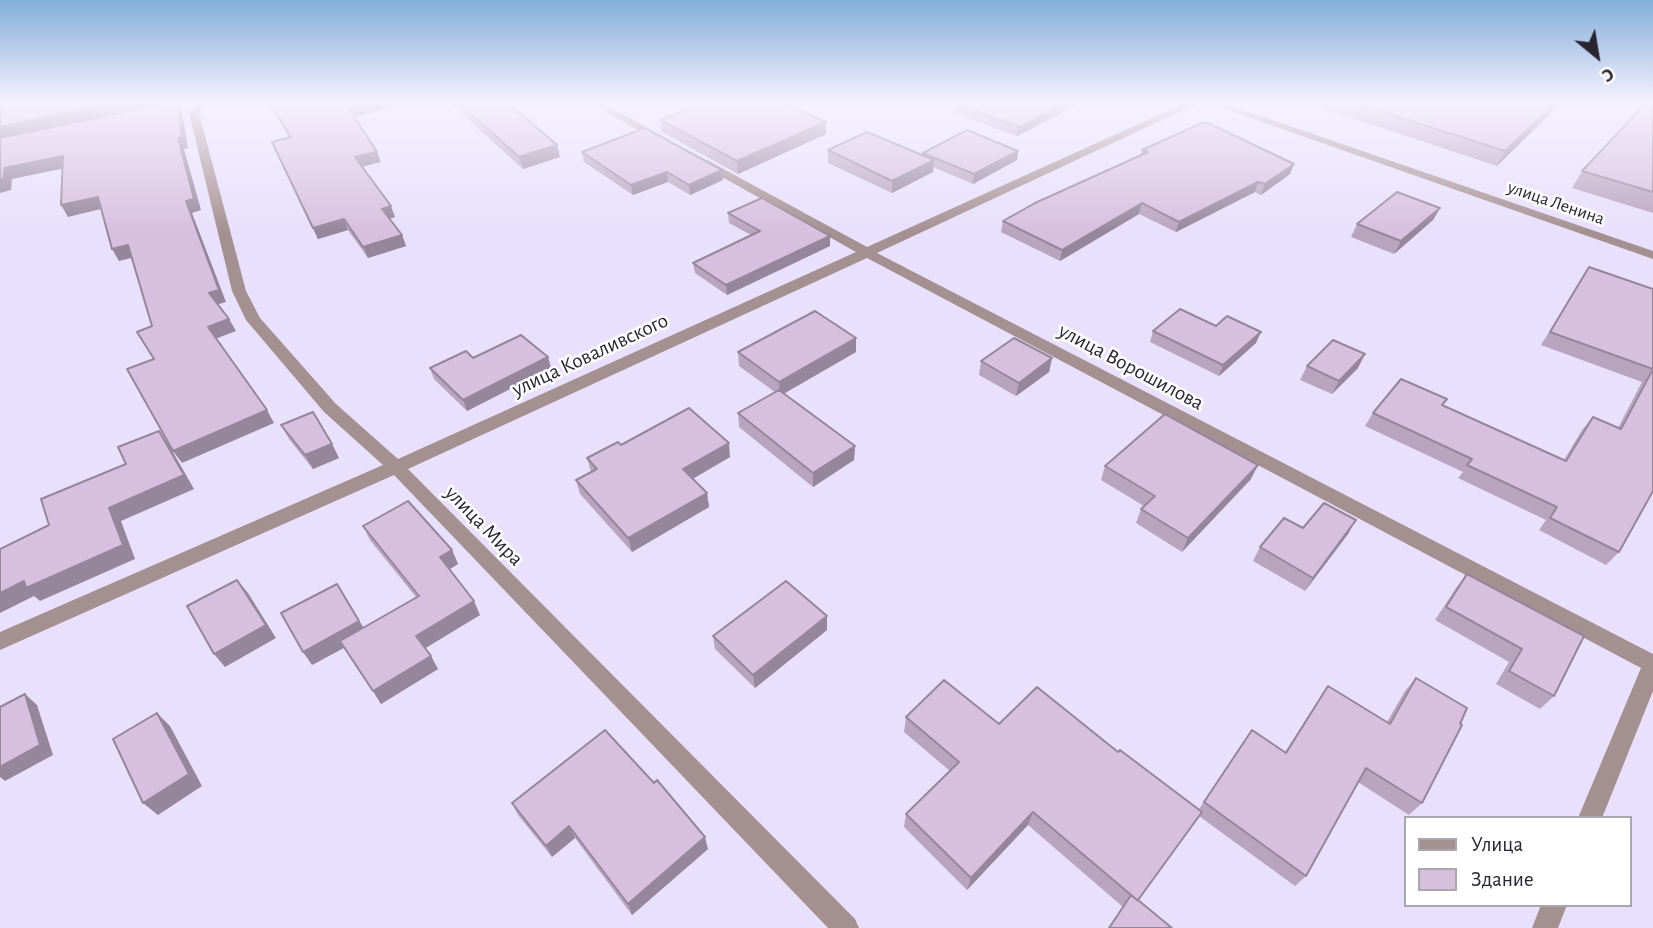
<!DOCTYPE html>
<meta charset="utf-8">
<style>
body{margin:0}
#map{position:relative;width:1653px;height:928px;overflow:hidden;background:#e9e0fd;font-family:"Alegreya Sans",sans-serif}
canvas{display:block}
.legend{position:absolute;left:1404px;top:816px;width:228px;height:91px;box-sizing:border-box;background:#fff;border:2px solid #a9a7ad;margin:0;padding:9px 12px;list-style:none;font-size:21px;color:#282431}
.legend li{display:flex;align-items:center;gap:14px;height:35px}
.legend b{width:35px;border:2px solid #a9a7ad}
.north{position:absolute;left:1562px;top:21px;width:70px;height:70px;-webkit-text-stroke:5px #fff;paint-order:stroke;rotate:150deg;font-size:19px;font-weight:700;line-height:28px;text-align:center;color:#282431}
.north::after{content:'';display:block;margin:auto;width:24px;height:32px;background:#282431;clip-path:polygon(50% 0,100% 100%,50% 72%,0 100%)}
</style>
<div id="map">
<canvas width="1653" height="928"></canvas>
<ul class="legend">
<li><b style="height:9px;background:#a49091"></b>Улица</li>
<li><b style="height:19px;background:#d7bfde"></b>Здание</li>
</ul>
<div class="north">С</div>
</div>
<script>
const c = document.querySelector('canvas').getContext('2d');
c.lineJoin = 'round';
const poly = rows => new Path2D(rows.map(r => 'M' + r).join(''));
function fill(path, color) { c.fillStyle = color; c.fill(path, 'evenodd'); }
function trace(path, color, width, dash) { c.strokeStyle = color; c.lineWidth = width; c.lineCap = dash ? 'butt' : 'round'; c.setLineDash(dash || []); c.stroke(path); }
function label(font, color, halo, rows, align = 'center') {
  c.font = font + ' "Alegreya Sans",sans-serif'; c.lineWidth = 5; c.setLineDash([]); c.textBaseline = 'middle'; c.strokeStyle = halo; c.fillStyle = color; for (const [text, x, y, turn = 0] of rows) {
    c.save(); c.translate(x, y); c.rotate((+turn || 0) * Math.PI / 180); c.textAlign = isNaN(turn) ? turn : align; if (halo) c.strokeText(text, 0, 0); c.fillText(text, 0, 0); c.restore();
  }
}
fill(poly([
 [198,102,209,102,199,113,246,291,260,318,336,404,398,459,856,252,699,164,699,160,707,160,867,247,1187,102,1201,102,877,253,1653,654,1653,691,1602,818,1578,818,1641,668,867,258,408,469,855,919,859,928,828,928,394,475,0,650,0,632,383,465,324,412,246,320,232,291,189,113,198,102],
 [588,102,601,102,669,140,659,142,588,102],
 [1205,102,1220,102,1653,251,1653,259,1205,102],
 [1541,905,1567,905,1558,928,1532,928,1541,905]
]), '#a49091');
fill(poly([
 [268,102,406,102,407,104,354,116,381,162,362,167,395,217,389,218,402,235,406,246,368,258,348,230,318,239,272,142,289,138],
 [449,102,507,102,560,157,523,169],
 [1083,102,1017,136,954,113,955,104],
 [1303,102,1562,102,1497,166],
 [1653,102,1653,213,1572,188,1582,171],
 [660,120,826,134,738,174,662,132],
 [828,150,923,155,923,153,1018,151,1017,160,973,184,933,167,933,172,892,193,828,163],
 [1142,150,1290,174,1261,195,1255,192,1176,232,1139,214,1060,261,1001,232,1003,221,1140,156],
 [582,152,722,170,723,180,690,195,668,182,633,195,584,162],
 [1440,208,1433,220,1394,254,1351,237,1357,224],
 [728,213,830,246,727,295,695,273,693,263,751,235,729,223],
 [1589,267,1653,289,1653,491,1619,552,1606,565,1539,530,1546,520,1458,478,1463,472,1365,426,1373,413,1447,399,1443,405,1564,460,1582,430,1593,417,1618,428,1642,382,1541,345],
 [1153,331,1256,343,1219,376,1150,342],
 [856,338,856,352,784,393,855,446,854,460,813,487,739,427,738,413,775,392,739,366,738,352],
 [548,357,551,368,467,411,434,379,430,368,473,358],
 [1052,358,1049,372,1016,396,979,375,981,361],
 [1307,366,1358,368,1332,394,1300,380],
 [281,425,332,444,339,458,313,469,289,439],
 [621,445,730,457,693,479,707,493,709,507,632,552,580,494,576,480,591,472,587,458],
 [1105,466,1251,479,1182,552,1136,523,1141,509,1144,506,1101,480],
 [1356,520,1348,534,1305,591,1253,561,1260,547],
 [363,526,452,550,458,564,449,569,480,615,425,648,438,669,381,704,345,647,312,665,364,627,416,597,370,540],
 [1467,574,1584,636,1554,696,1540,709,1496,684,1509,662,1435,620,1456,588],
 [827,616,827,630,755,688,715,649,713,636],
 [1416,678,1422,803,1409,815,1358,782,1306,876,1295,886,1199,816,1138,901,1123,907,1028,825,967,890,904,827,906,814,950,771,904,732,906,717,999,724,1118,752,1199,809,1252,730,1285,752,1319,699,1328,686,1387,722,1405,691],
 [512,803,708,849,632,915,575,838,552,857,518,815]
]), '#b9a4bf');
fill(poly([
 [118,102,172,102,0,139,0,127],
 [177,102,182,111,188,148,184,149,201,210,192,213,226,302,216,305,209,293,186,201,178,138],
 [367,102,406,102,407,104,352,117,348,107],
 [1068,102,1083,102,1017,136,1019,127],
 [1556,102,1562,102,1497,166,1505,151],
 [826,122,826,134,738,174,737,161],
 [557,145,560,157,523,169,519,157],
 [1018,151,1017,160,973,184,974,174],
 [377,152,381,162,359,167,355,157],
 [63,156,70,167,12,179,11,190,0,193,0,180,5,168],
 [934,160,933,172,892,193,892,181],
 [1294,164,1290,174,1261,195,1265,184],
 [722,170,723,180,690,195,689,185],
 [667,172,668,182,633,195,631,185],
 [1258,182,1255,192,1176,232,1179,222],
 [98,197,105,208,68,217,61,205],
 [1142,203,1139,214,1060,261,1062,250],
 [391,206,395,217,386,220,382,209],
 [1440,208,1433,220,1394,254,1401,241],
 [344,219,348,230,318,239,313,228],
 [402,235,406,246,368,258,363,247],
 [830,236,830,246,727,295,726,285],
 [128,245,135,257,119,261,112,249],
 [229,319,236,331,215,339,208,327],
 [1261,332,1256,343,1219,376,1223,365],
 [856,338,856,352,780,396,779,382],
 [1365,354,1358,368,1332,394,1339,381],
 [548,357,551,368,467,411,463,400],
 [1052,358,1049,372,1016,396,1019,383],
 [267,410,274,423,182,463,173,451],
 [159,431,169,445,194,489,121,521,135,559,40,601,34,596,0,613,0,593,24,581,109,508],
 [729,443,730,457,685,483,683,469],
 [332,444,339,458,313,469,305,455],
 [855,446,854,460,813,487,813,473],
 [1258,465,1251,479,1182,552,1188,538],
 [707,493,709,507,632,552,628,538],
 [1356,520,1348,534,1305,591,1313,578],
 [452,550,458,564,447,571,440,557],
 [237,580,248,593,276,638,225,667,214,654],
 [337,584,368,635,312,665,303,652],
 [474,601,480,615,424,649,416,636],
 [827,616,827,630,755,688,753,675],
 [431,656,438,669,381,704,373,691],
 [25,694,37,705,53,755,5,781,0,777,0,767],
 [157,713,170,726,202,786,158,815,143,803],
 [1033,812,1028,825,967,890,971,878],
 [569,826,575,838,552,857,546,846],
 [705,837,708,849,632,915,628,904]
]), '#96869b');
const building = poly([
 [0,102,118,102,0,127,0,102],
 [171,102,177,102,182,137,178,138,194,199,186,201,219,290,209,293,229,319,208,327,267,410,173,451,127,369,154,359,137,332,152,326,128,245,112,249,98,197,61,205,63,156,5,168,3,179,0,180,0,138,171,102],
 [269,102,367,102,348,107,377,152,355,157,391,206,382,209,402,235,363,247,344,219,313,228,272,142,291,137,269,102],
 [458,102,507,102,557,145,519,157,458,102],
 [706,102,780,102,826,122,737,161,660,120,706,102],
 [959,102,1068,102,1019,127,955,104,959,102],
 [1352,102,1556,102,1505,151,1352,102],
 [1647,102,1653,102,1653,192,1582,171,1647,102],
 [1202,123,1208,123,1294,164,1265,184,1258,182,1179,222,1142,203,1062,250,1003,221,1035,203,1148,152,1142,150,1202,123],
 [645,128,722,170,689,185,667,172,631,185,582,152,645,128],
 [967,130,1018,151,974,174,923,153,967,130],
 [867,132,934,160,892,181,828,150,867,132],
 [1397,192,1440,208,1401,241,1357,224,1397,192],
 [762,198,830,236,726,285,693,263,760,231,728,213,762,198],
 [1589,267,1653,289,1653,491,1619,552,1550,518,1557,507,1467,465,1472,459,1373,413,1401,379,1447,399,1442,405,1566,461,1593,417,1621,429,1653,369,1550,332,1589,267],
 [1180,309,1216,326,1227,316,1261,332,1223,365,1153,331,1180,309],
 [815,311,856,338,779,382,738,352,815,311],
 [521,335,548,357,463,400,430,368,466,351,473,358,521,335],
 [1014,338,1052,358,1019,383,981,361,1014,338],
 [1333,340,1365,354,1339,381,1307,366,1333,340],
 [779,390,855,446,813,473,738,413,779,390],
 [689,408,729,443,683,469,707,493,628,538,576,480,597,469,587,458,618,442,621,445,689,408],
 [313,412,332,444,305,455,281,425,313,412],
 [1165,414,1258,465,1188,538,1141,509,1155,496,1105,466,1165,414],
 [159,431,184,475,109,508,123,545,26,588,24,581,0,593,0,549,49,525,41,499,126,464,118,447,159,431],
 [408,501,452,550,440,557,474,601,416,636,431,656,373,691,340,641,419,596,363,526,408,501],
 [1324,503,1356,520,1313,578,1260,547,1284,518,1303,528,1324,503],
 [1467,574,1584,636,1554,696,1509,671,1522,649,1446,607,1467,574],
 [237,580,266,625,214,654,187,606,237,580],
 [786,581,827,616,753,675,713,636,786,581],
 [337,584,359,621,303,652,281,613,337,584],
 [1416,678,1467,708,1460,724,1462,725,1422,803,1366,768,1306,876,1204,802,1252,730,1286,753,1328,686,1390,724,1416,678],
 [944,680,999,724,1037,687,1118,752,1120,750,1202,812,1138,900,1172,928,1109,928,1131,895,1137,900,1033,812,971,878,906,814,959,762,906,717,944,680],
 [25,694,40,745,0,767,0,707,25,694],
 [157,713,189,774,143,803,113,739,157,713],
 [605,730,654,783,657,780,705,837,628,904,569,826,546,846,512,803,605,730]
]);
fill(building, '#d7bfde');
trace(building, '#96869b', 2);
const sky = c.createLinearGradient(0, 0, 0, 232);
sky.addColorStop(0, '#83aed9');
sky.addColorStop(0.44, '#f5f1fe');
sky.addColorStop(1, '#f5f1fe00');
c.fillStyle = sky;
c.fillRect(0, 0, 1653, 232);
label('18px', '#282431', '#fff', [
 ["улица Ленина",1556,203,19]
]);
label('21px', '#282431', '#fff', [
 ["улица Коваливского",590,355,-25],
 ["улица Ворошилова",1131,367,28],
 ["улица Мира",484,526,46]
]);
</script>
